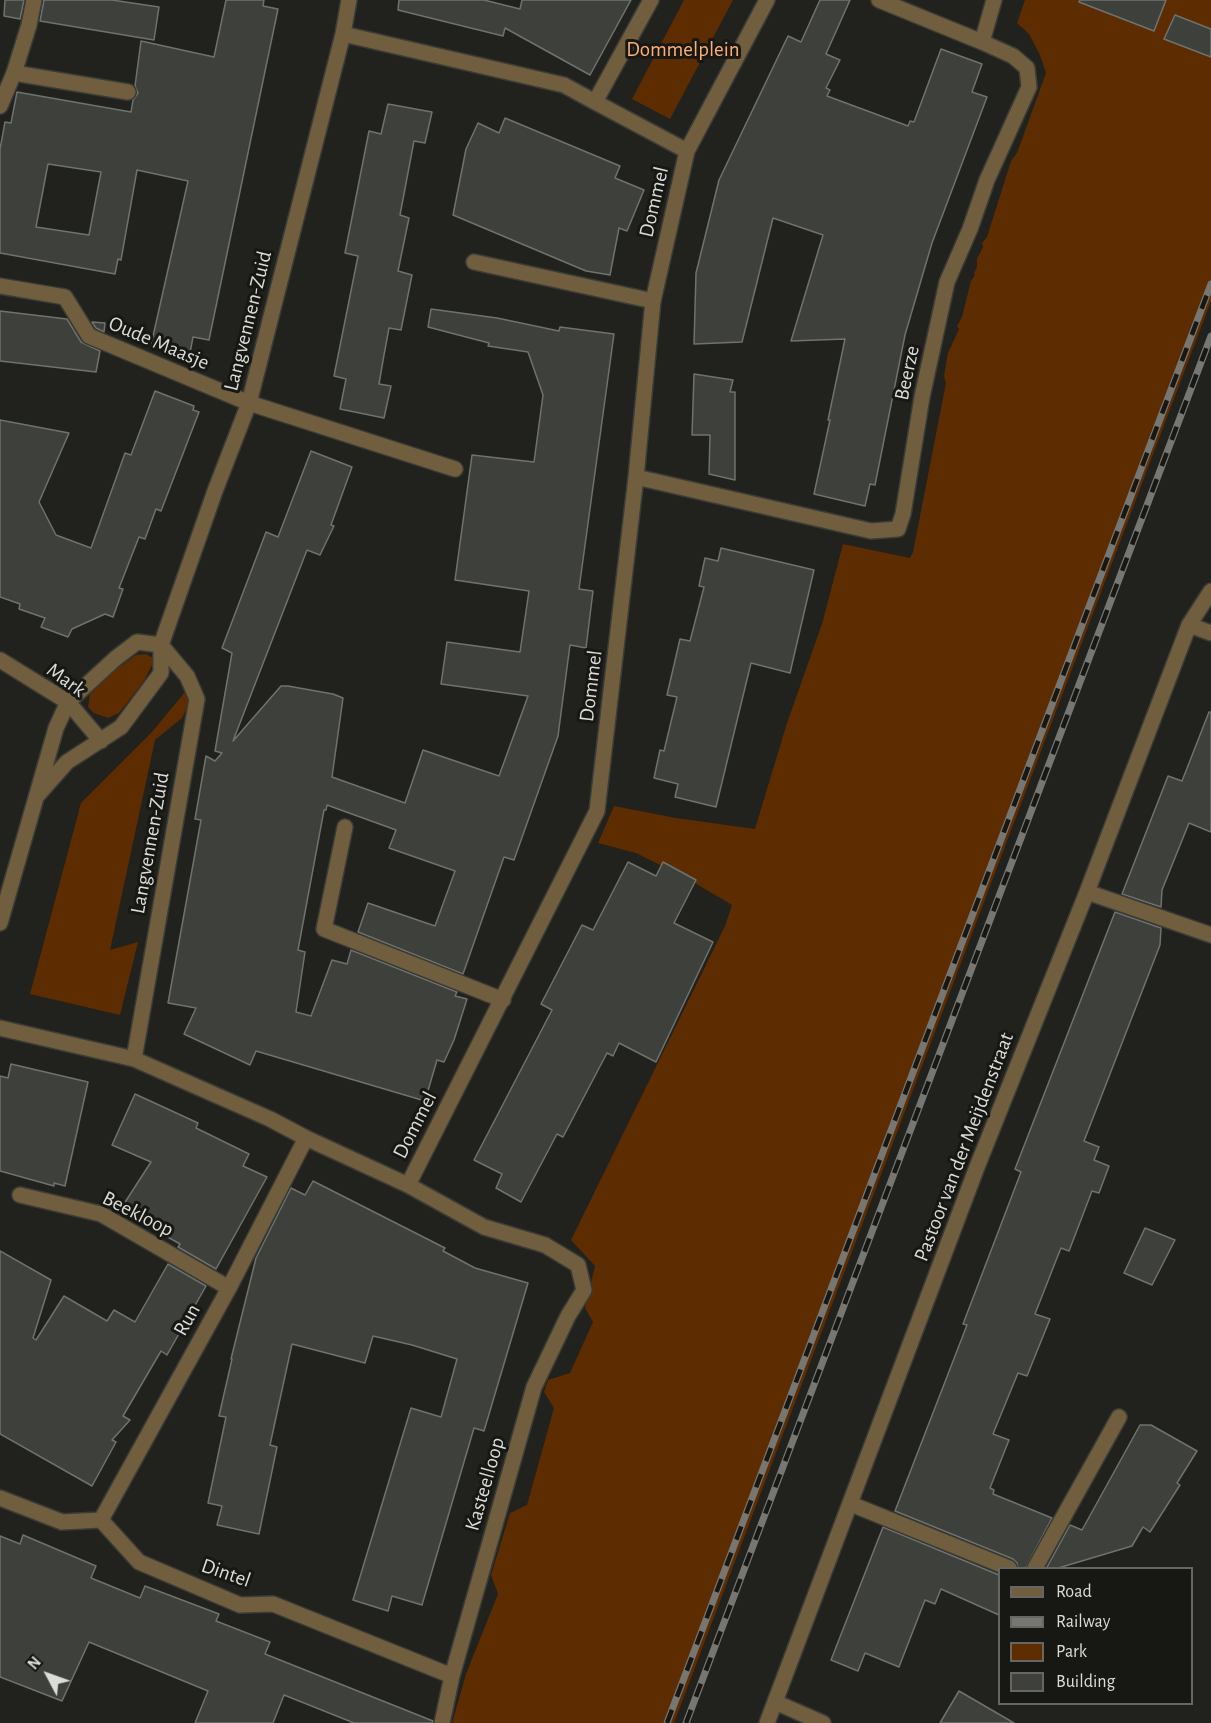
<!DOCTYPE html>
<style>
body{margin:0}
#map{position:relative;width:1211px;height:1723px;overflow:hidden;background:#21211d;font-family:"Alegreya Sans",sans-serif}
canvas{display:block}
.legend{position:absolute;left:998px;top:1567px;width:195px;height:138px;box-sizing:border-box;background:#171714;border:2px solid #666663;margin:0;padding:8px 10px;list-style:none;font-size:18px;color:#dcdcda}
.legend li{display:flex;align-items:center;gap:12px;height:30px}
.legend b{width:30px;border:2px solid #666663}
.north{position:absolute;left:18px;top:1645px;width:60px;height:60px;-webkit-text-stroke:4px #171714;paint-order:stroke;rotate:311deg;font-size:16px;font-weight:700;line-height:24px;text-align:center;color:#dcdcda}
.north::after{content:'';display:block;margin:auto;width:21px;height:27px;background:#dcdcda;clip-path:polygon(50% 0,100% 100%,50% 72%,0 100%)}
</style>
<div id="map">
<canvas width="1211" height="1723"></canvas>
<ul class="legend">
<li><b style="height:8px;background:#705e3e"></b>Road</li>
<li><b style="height:8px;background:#767673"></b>Railway</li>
<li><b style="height:16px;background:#5d2d01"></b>Park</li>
<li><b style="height:16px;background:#3e403c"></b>Building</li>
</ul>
<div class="north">N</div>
</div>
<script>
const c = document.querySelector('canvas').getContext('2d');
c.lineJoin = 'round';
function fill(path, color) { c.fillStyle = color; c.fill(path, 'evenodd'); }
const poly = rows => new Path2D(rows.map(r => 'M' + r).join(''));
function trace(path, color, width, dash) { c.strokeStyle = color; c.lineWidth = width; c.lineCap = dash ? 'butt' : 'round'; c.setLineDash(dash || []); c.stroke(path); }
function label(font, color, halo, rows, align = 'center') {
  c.font = font + ' "Alegreya Sans",sans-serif'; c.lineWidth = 6; c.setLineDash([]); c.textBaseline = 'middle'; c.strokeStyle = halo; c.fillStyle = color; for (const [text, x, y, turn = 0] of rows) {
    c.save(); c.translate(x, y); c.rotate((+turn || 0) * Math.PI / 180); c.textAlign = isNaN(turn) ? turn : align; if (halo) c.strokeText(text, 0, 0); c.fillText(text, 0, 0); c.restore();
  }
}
fill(poly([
 [684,0,733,0,670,119,632,99],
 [1025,0,1211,0,1211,301,674,1723,452,1723,466,1674,498,1594,491,1575,510,1513,527,1505,554,1408,544,1392,548,1380,570,1373,593,1322,585,1308,595,1266,571,1240,725,926,732,905,688,879,636,853,598,843,614,806,676,818,755,829,787,723,822,624,843,544,910,558,913,552,946,383,944,376,948,353,959,329,957,326,962,317,971,281,975,275,974,273,977,267,977,259,983,247,982,243,987,237,1011,161,1017,153,1046,73,1040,55,1029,34,1017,23],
 [146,654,153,658,152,665,144,681,119,713,108,718,94,713,88,707,90,694,118,668,136,655],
 [184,693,191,700,182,718,155,740,110,950,138,942,120,1015,30,994,81,803,152,732]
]), '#5d2d01');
const building = poly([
 [5,0,24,0,20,19,4,16,5,0],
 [44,0,112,0,159,7,154,40,40,21,44,0],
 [226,0,264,0,263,6,278,9,209,340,193,337,190,353,151,345,188,181,137,170,121,260,118,259,115,274,0,253,0,149,5,122,11,123,17,92,131,112,133,100,138,93,135,86,141,41,214,57,226,0],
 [48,164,101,172,89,235,36,227,48,164],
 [399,0,484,0,520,9,522,0,631,0,590,75,505,28,503,36,398,10,399,0],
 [820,0,850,0,826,54,840,60,826,88,830,90,827,96,908,126,910,121,914,122,941,49,982,64,972,92,987,97,932,243,905,335,875,485,870,484,865,506,814,494,830,420,828,420,845,339,791,341,823,235,773,218,742,342,694,344,696,273,719,180,788,36,801,42,820,0],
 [1080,0,1166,0,1154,31,1079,2,1080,0],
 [1175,15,1211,29,1211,57,1164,39,1175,15],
 [388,104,432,112,425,143,414,141,400,215,409,218,398,271,412,275,401,330,389,328,384,355,379,384,391,386,384,418,340,409,346,379,334,376,358,256,345,253,369,131,381,134,388,104],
 [505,118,620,166,615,178,644,190,627,231,619,228,610,275,586,271,453,215,466,149,478,123,499,133,505,118],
 [431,309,497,318,559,331,560,327,614,334,579,589,593,591,586,648,570,645,558,736,514,860,504,857,463,974,358,932,368,903,435,926,455,871,389,848,396,830,327,805,326,810,324,810,298,950,305,952,296,1012,311,1016,332,960,347,964,351,950,457,992,455,996,467,999,454,1040,444,1062,437,1060,425,1101,256,1051,250,1065,184,1034,196,1008,168,1003,201,820,195,819,206,756,215,761,222,753,215,751,232,653,222,648,266,532,278,537,311,451,352,467,331,525,334,526,320,555,307,550,233,741,281,686,288,686,333,694,343,698,332,777,405,803,423,750,499,776,528,696,441,684,447,642,520,652,529,591,455,580,472,455,534,462,543,395,528,352,488,346,489,343,428,327,431,309],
 [0,311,67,319,81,342,100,351,96,372,0,361,0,311],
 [92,322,105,323,104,332,96,328,92,322],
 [694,374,733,380,730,392,735,392,735,480,709,474,710,435,692,435,694,374],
 [155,391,194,406,193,410,199,412,161,511,156,509,145,539,139,537,119,588,123,589,113,617,105,614,72,629,68,637,41,627,45,618,19,609,20,604,0,597,0,420,69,433,39,502,56,535,91,548,125,453,131,455,155,391],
 [721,548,814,570,790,673,751,663,716,807,675,797,678,784,654,778,660,750,664,751,677,697,667,695,680,639,690,641,704,587,699,586,705,558,718,561,721,548],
 [1209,712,1211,712,1211,832,1189,823,1162,890,1161,907,1122,894,1168,776,1182,781,1209,712],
 [628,862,656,876,663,862,696,880,674,923,713,942,656,1062,619,1043,613,1056,607,1053,563,1137,557,1134,521,1202,496,1188,502,1174,474,1160,552,1010,541,1004,582,925,593,930,628,862],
 [1115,912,1161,928,1160,945,1084,1141,1099,1147,1094,1160,1109,1166,1099,1193,1092,1191,1069,1251,1061,1248,1055,1263,1035,1314,1050,1319,1027,1376,1018,1373,993,1434,1009,1440,990,1488,994,1490,993,1494,1052,1518,1025,1569,1018,1569,1017,1563,1013,1559,895,1511,967,1325,963,1324,1021,1172,1015,1169,1115,912],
 [11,1064,88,1082,65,1186,54,1183,54,1186,0,1171,0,1076,8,1078,11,1064],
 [135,1094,198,1123,196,1128,249,1154,243,1166,267,1177,216,1269,178,1247,180,1244,120,1210,151,1162,112,1145,135,1094],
 [313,1181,445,1248,443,1251,475,1268,528,1283,484,1431,474,1428,422,1605,392,1596,388,1611,353,1600,411,1408,441,1417,457,1359,412,1345,373,1336,365,1363,292,1344,270,1445,277,1447,259,1534,217,1525,222,1506,208,1503,226,1417,219,1416,232,1359,231,1359,256,1258,291,1188,305,1195,313,1181],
 [1145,1228,1175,1240,1152,1285,1124,1273,1145,1228],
 [0,1251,51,1280,33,1338,36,1340,64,1296,107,1321,114,1310,135,1322,168,1264,206,1286,167,1355,161,1351,123,1416,130,1420,112,1440,116,1442,92,1486,0,1434,0,1251],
 [1140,1425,1151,1425,1197,1451,1177,1483,1180,1485,1150,1532,1143,1527,1132,1546,1055,1569,1046,1569,1070,1525,1082,1530,1140,1425],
 [883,1527,999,1575,999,1615,941,1589,935,1604,925,1600,899,1667,865,1653,858,1671,831,1660,883,1527],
 [23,1535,96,1566,91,1578,140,1598,145,1586,219,1614,216,1621,270,1642,265,1654,433,1721,432,1723,354,1723,284,1695,273,1723,195,1723,208,1691,89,1642,62,1701,0,1677,0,1536,20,1544,23,1535],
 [959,1691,1014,1723,940,1723,959,1691]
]);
fill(building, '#3e403c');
trace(building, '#6f726e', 1.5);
const service = poly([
 [14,73,128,92],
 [474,262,653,301],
 [249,403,455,469],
 [1189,625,1211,633],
 [345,827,324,929,503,1000],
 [851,1504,1009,1568],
 [1035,1568,1119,1417]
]);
const minor = poly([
 [879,0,982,42],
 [343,34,564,85,595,102,651,0],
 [595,102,687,151],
 [0,106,14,73,29,25,34,0],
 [0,286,65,297,89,336,249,403],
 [636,477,871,531,898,529,903,514,922,397,947,282,970,229,987,180,1029,87,1027,68,1013,56,982,42,994,0],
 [0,660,68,702,101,741],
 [36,797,67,762,121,727,161,673,161,645,215,491,249,403,343,34,349,0],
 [1087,892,1211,935],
 [0,923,56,728,68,702,116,658,137,642,161,645,187,676,197,699,134,1059],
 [0,1028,134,1059,270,1119,306,1138,408,1185,484,1227,545,1245,578,1265,584,1290,568,1316,534,1387,452,1676,442,1723],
 [408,1185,597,811,636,477,653,301,687,151,767,0],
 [20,1195,101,1214,229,1288],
 [0,1498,62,1522,101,1520,139,1562,240,1605,273,1604,452,1676],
 [101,1520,229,1288,306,1138],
 [775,1702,823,1723],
 [767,1723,977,1167,1087,892,1189,625,1211,591]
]);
trace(service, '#3b3b37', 18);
trace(minor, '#3b3b37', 18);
trace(service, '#705e3e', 15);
trace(minor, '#705e3e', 15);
const rail = poly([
 [667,1723,1211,284],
 [686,1723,1211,336]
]);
trace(rail, '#767673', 7);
trace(rail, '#171714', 4.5, [14]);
label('21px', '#feaf78', '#171714', [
 ["Dommelplein",683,50]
]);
label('21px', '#dcdcda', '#171714', [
 ["Dommel",654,202,-77],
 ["Langvennen-Zuid",248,321,-76],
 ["Oude Maasje",159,343,23],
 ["Beerze",907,373,-78],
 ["Mark",66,680,36],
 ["Dommel",591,686,-83],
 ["Langvennen-Zuid",150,843,-80],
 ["Dommel",415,1125,-63],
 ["Pastoor van der Meijdenstraat",964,1147,-69],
 ["Beekloop",138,1214,27],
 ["Run",187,1320,-61],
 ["Kasteelloop",485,1484,-74],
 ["Dintel",226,1573,19]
]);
</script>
